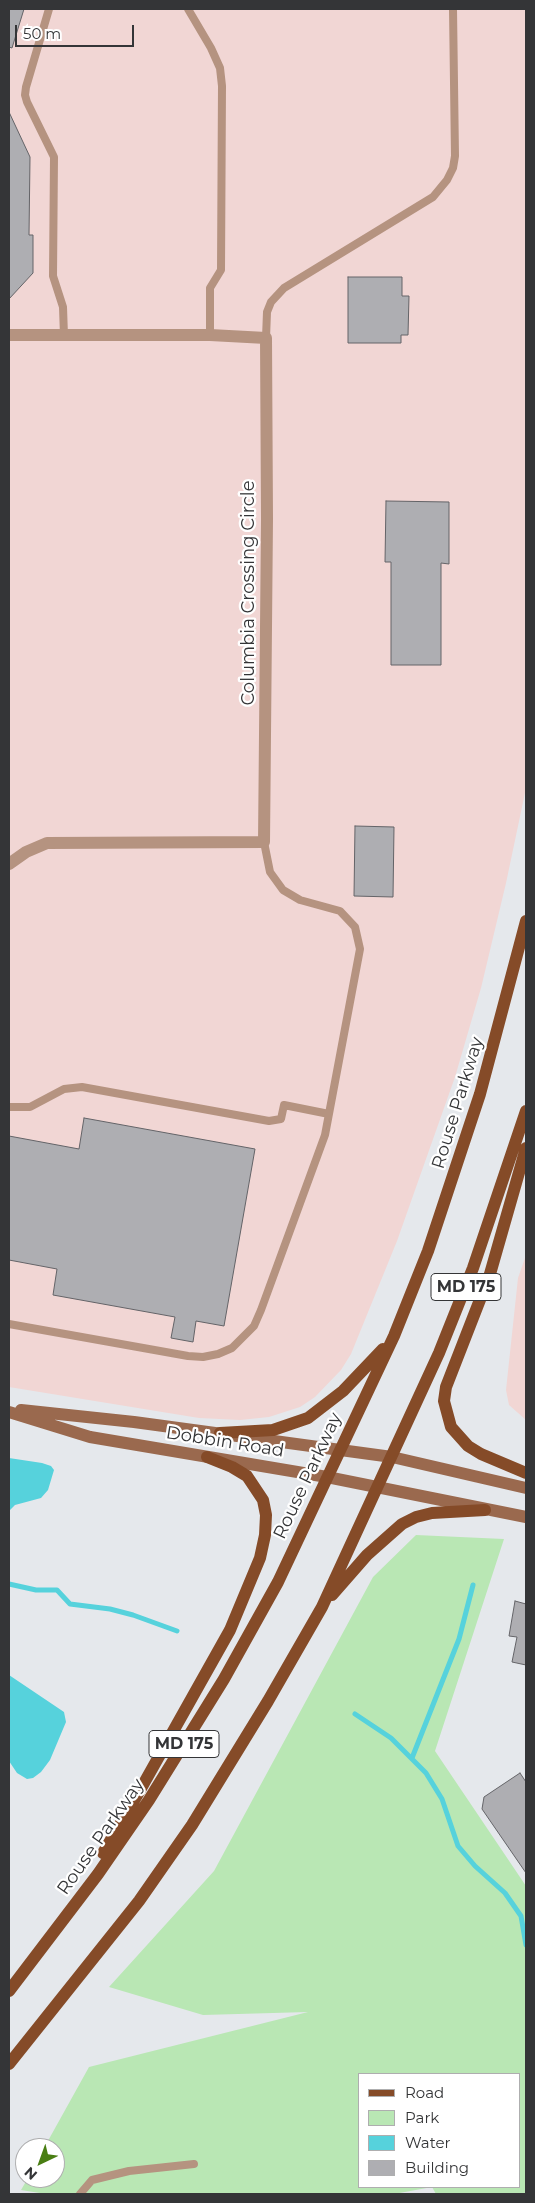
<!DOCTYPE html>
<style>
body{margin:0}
#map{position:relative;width:535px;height:2203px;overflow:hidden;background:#e5e8ec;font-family:Montserrat,sans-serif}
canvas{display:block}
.frame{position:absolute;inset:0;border:10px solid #343537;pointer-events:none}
.legend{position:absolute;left:358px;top:2073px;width:162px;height:115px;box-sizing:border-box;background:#fff;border:1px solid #aeaeaf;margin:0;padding:6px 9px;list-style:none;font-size:15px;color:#343537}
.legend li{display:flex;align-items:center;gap:10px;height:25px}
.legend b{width:25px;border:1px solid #aeaeaf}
.north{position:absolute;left:15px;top:2138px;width:50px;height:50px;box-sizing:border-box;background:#fff;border:1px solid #aeaeaf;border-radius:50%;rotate:222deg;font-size:14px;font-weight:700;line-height:20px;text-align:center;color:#343537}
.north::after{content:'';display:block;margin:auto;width:18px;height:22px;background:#497e13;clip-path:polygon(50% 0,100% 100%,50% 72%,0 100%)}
.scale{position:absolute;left:15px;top:25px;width:119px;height:22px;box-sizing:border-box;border:2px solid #343537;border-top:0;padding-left:6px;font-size:15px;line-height:18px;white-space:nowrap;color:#343537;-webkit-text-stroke:4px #fff;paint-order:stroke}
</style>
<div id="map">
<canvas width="535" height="2203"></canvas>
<div class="frame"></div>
<ul class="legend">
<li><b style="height:6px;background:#854b28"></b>Road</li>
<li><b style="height:14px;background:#b9e7b4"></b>Park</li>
<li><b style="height:14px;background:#56d2dc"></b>Water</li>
<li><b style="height:14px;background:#aeaeb2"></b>Building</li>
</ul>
<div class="north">N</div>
<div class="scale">50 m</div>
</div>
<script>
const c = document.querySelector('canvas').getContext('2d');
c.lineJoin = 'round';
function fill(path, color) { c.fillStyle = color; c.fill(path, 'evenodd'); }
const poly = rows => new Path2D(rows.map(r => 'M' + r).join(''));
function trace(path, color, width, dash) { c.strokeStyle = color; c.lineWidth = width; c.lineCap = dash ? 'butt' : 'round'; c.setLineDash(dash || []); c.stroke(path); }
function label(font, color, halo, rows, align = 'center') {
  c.font = font + ' Montserrat,sans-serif'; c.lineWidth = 4.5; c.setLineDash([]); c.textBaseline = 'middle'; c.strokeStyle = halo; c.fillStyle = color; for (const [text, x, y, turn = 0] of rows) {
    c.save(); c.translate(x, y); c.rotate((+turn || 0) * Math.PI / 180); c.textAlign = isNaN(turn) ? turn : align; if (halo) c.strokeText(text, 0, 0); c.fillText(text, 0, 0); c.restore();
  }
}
fill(poly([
 [9,9,526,9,526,788,506,883,481,988,455,1077,397,1241,351,1354,341,1370,315,1397,300,1407,269,1417,240,1420,199,1418,9,1387],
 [526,1255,526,1420,509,1405,506,1390,518,1278]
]), '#f1d6d4');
fill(poly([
 [416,1535,504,1539,435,1751,526,1886,526,2194,436,2194,432,2187,394,2194,46,2194,21,2190,28,2178,55,2178,55,2148,44,2148,89,2067,308,2012,203,2015,109,1987,214,1871,373,1577],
 [359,2074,519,2074,519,2187,359,2187]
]), '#b9e7b4');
fill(poly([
 [9,1458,42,1463,51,1466,54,1470,48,1490,41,1498,15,1505,9,1511],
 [9,1675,64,1712,66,1722,50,1760,41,1772,33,1778,27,1779,17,1773,9,1761]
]), '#56d2dc');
trace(poly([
 [9,1584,36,1590,57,1590,70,1604,110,1609,133,1615,177,1631],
 [355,1714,391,1738,426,1773,442,1799,458,1846,475,1866,505,1893,521,1916,526,1945],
 [412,1758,459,1639,473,1585]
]), '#56d2dc', 5);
const building = poly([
 [9,9,24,9,12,48,9,47,9,9],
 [9,112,30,157,29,235,33,235,33,273,9,299,9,112],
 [348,277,402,277,402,296,409,296,408,335,401,335,401,343,348,343,348,277],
 [386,501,449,502,449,564,441,563,441,665,391,665,391,562,385,562,386,501],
 [355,826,394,827,393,897,354,896,355,826],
 [84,1118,255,1149,224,1326,196,1321,193,1342,171,1338,175,1317,53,1295,57,1269,9,1260,9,1136,79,1149,84,1118],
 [515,1601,526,1604,526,1665,512,1662,517,1637,509,1636,515,1601],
 [520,1773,526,1782,526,1873,482,1809,484,1797,520,1773]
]);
fill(building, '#aeaeb2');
trace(building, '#646468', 1);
trace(poly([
 [49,9,26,87,25,95,27,102,54,157,53,276,63,307,64,336],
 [188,9,211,48,220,68,222,86,221,270,210,288,210,335],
 [266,338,267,312,271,302,284,288,433,197,447,180,453,168,455,156,453,9],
 [9,1107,30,1107,64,1089,82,1087,269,1121,281,1119,284,1105,329,1114],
 [9,1324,188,1356,203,1357,218,1354,232,1348,254,1326,261,1310,325,1135,360,949,355,927,340,911,300,900,283,890,270,872,264,842],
 [80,2194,92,2180,129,2171,194,2164]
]), '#b59380', 8);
trace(poly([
 [9,335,210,335,266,338,267,519,264,842,47,843,26,852,9,864]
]), '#b59380', 12);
trace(poly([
 [21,1410,134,1422,392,1457,526,1488],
 [9,1412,90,1437,327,1477,526,1517]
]), '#9a694e', 12);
trace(poly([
 [526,1148,490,1274,446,1387,444,1401,451,1427,468,1446,481,1454,526,1473],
 [220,1433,273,1430,308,1418,343,1391,383,1349],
 [332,1595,367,1555,402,1524,416,1517,432,1513,485,1510],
 [103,1853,139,1792,230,1630,260,1558,265,1535,266,1515,263,1500,247,1476,232,1467,207,1457],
 [9,1991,98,1874,149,1800,224,1679,278,1582,394,1336,428,1251,480,1094,526,921],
 [9,2064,139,1901,192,1825,268,1701,322,1607,439,1353,473,1268,526,1111]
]), '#854b28', 12);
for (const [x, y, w] of [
 [466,1287,70],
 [184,1744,70]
]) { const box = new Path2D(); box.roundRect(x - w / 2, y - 13.5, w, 27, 4); c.fillStyle = '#fff'; c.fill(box); trace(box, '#343537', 1); }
label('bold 16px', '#343537', null, [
 ["MD 175",466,1287],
 ["MD 175",184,1744]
]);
label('18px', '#343537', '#fff', [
 ["Columbia Crossing Circle",249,593,-90],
 ["Rouse Parkway",458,1103,-73],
 ["Dobbin Road",225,1442,9],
 ["Rouse Parkway",308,1476,-65],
 ["Rouse Parkway",101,1837,-55]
]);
</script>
